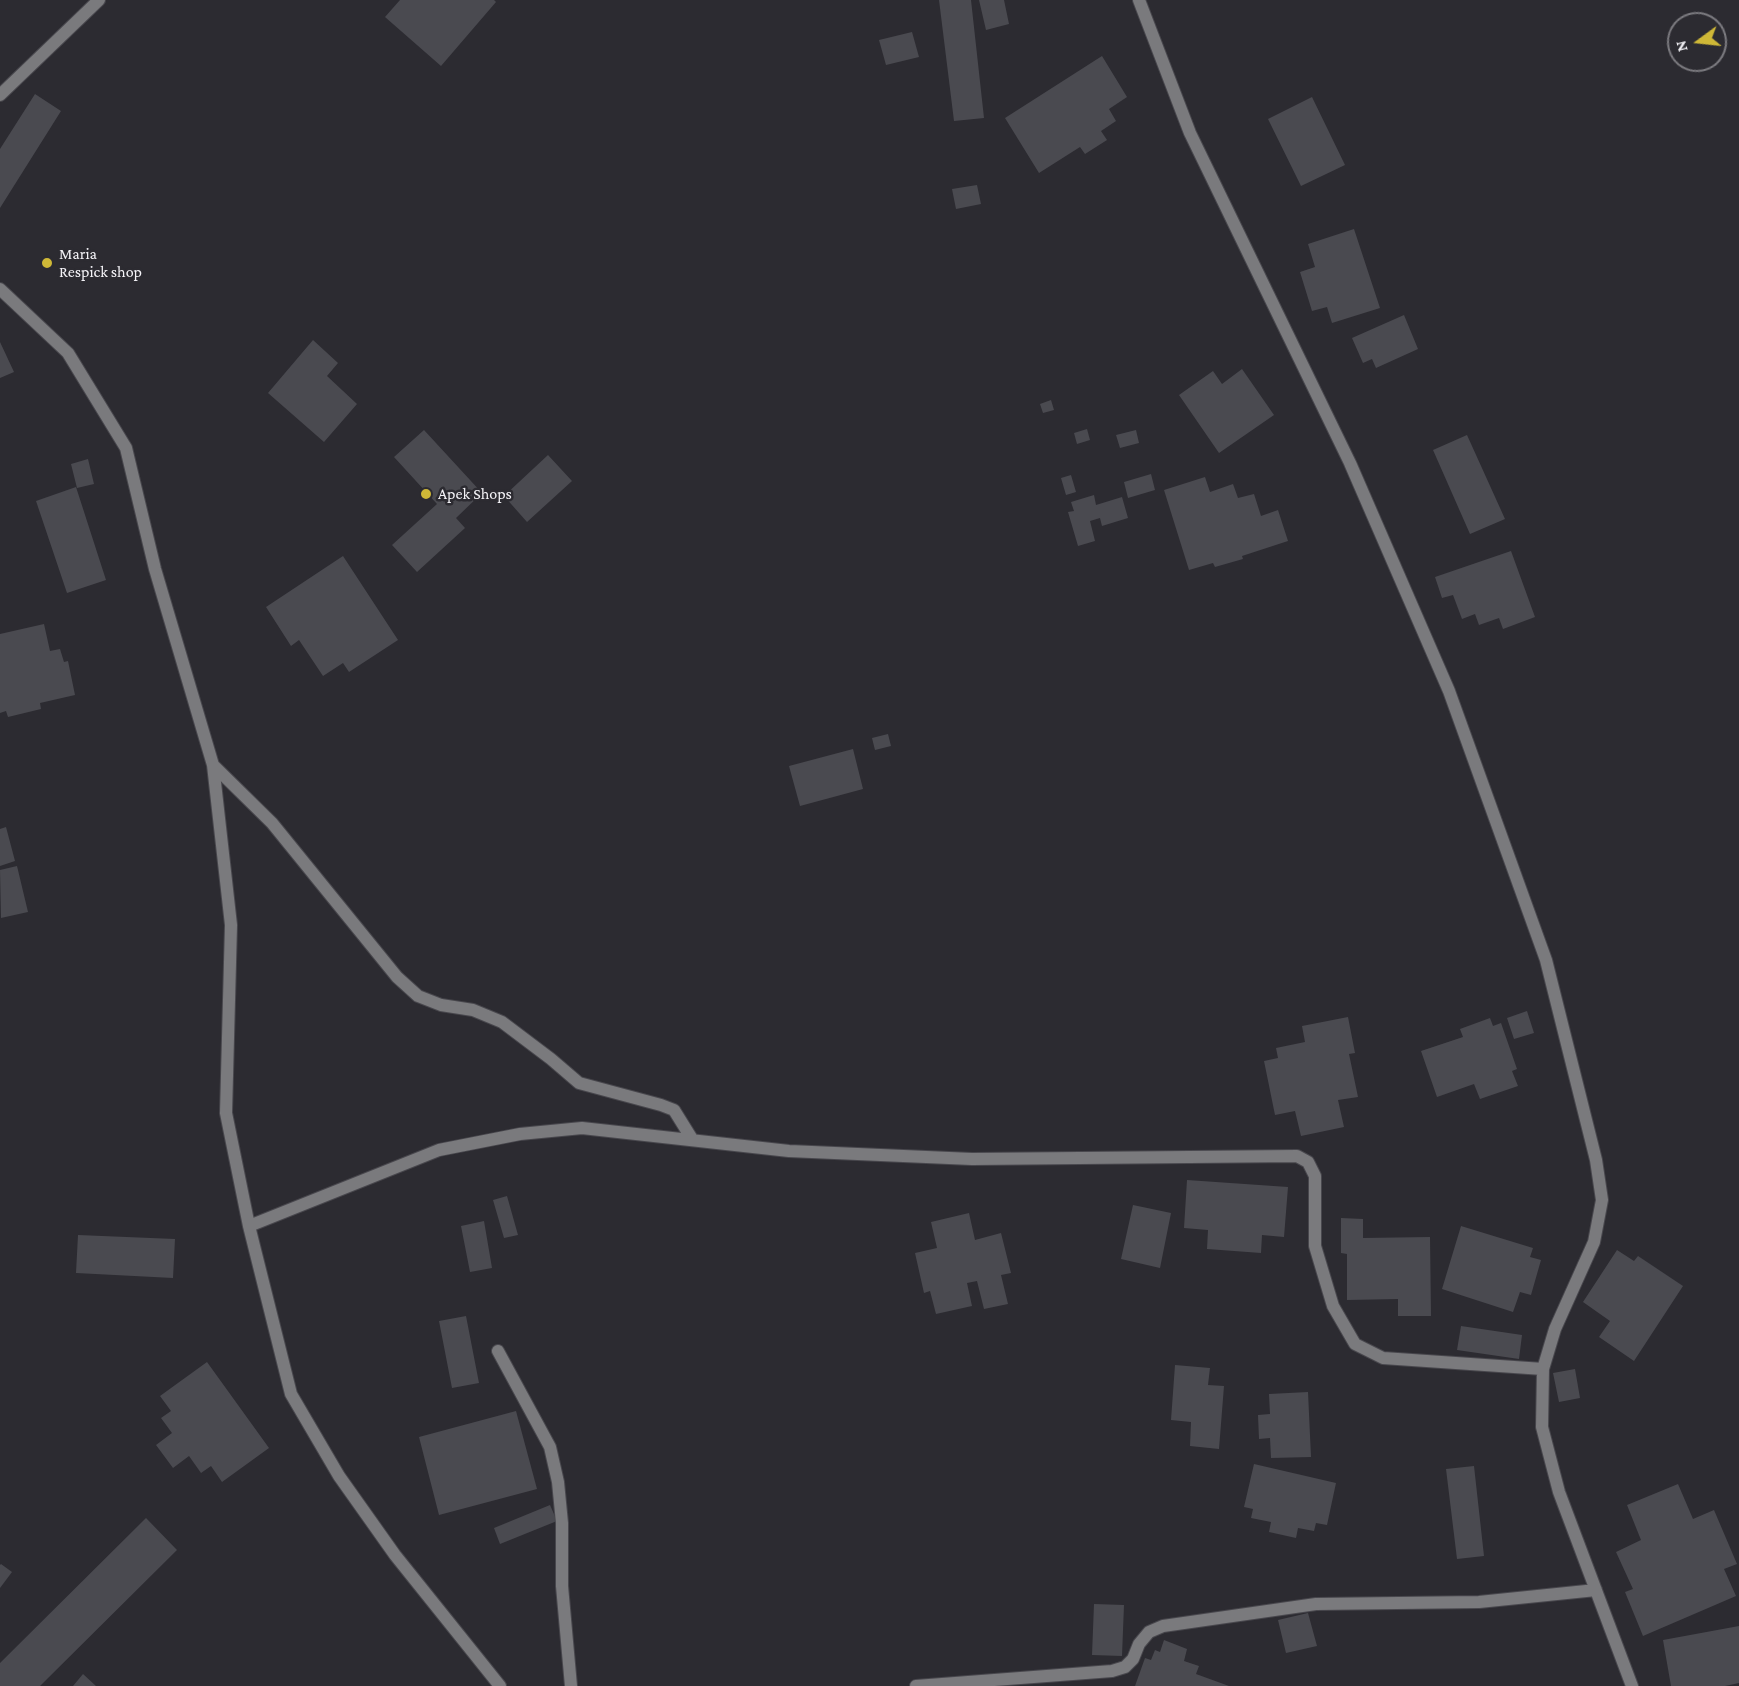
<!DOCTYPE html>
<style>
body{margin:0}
#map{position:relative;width:1739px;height:1686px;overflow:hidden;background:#2c2b31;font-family:"Crimson Pro",serif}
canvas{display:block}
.north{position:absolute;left:1667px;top:12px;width:60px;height:60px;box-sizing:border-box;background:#2c2b31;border:2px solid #7c7b80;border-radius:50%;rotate:255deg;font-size:16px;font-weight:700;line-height:24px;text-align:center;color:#f4f3f7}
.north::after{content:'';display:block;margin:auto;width:21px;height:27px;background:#cfb837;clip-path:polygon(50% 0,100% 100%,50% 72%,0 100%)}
</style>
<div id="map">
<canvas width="1739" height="1686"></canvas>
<div class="north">N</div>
</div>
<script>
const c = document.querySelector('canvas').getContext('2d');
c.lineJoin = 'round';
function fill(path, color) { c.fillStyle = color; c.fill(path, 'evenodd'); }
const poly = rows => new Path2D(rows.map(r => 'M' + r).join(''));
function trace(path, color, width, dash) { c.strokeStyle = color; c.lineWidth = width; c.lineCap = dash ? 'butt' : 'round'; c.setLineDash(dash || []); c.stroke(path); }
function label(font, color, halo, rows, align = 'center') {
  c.font = font + ' "Crimson Pro",serif'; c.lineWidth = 5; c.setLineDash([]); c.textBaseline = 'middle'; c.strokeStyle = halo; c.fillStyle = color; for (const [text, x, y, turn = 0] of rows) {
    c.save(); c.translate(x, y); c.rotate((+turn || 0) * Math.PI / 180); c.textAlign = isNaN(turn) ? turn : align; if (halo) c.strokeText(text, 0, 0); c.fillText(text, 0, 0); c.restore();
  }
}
fill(poly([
 [400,0,494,0,496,2,441,66,385,17],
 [939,0,971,0,984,118,954,121],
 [979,0,1004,0,1009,24,986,30],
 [912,32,919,57,886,65,879,40],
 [1102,56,1127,97,1109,109,1116,121,1101,131,1107,140,1085,154,1080,147,1039,173,1005,118],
 [35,94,61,111,0,208,0,149],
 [1312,97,1345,165,1301,186,1268,119],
 [977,185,981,204,956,209,952,189],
 [1354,229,1380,308,1332,323,1327,307,1312,311,1300,272,1315,267,1308,244],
 [1404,315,1418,349,1376,368,1372,359,1363,363,1352,338],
 [313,340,338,363,327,376,357,404,324,442,268,393],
 [0,342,14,372,0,378],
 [1242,369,1274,415,1219,453,1179,395,1213,371,1222,384],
 [1051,400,1054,410,1043,413,1040,404],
 [1087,429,1090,440,1077,444,1074,433],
 [424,430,482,493,456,518,465,528,417,572,392,545,437,504,394,457],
 [1136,430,1139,443,1120,448,1116,435],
 [1467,435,1505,519,1470,534,1433,450],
 [548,455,572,481,527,522,504,496],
 [88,459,94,484,77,488,71,464],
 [1151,474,1155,490,1128,498,1124,482],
 [1071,475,1076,492,1066,495,1061,478],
 [1205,477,1210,492,1233,484,1238,498,1254,494,1261,516,1278,510,1288,541,1242,556,1243,559,1215,567,1213,563,1189,570,1164,490],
 [76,487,106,580,67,593,36,501],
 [1094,495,1096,505,1122,497,1128,518,1102,526,1100,518,1090,521,1095,541,1078,546,1068,512,1074,511,1071,502],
 [1511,551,1535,617,1503,629,1499,618,1479,625,1475,614,1462,619,1453,595,1442,598,1435,577],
 [343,556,398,640,349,672,343,663,323,676,299,640,291,646,266,607],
 [44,624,50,651,60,649,64,662,68,661,75,695,40,703,41,709,8,717,6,711,0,713,0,634],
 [888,734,891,746,875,750,872,738],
 [853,749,863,789,800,806,789,766],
 [6,827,15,861,0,866,0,829],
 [17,866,28,912,1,918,0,870],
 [1527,1011,1534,1033,1514,1039,1507,1018],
 [1348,1017,1355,1053,1349,1054,1358,1097,1338,1100,1344,1127,1301,1136,1295,1111,1275,1115,1264,1061,1278,1058,1276,1048,1305,1042,1302,1026],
 [1490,1018,1493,1026,1501,1023,1517,1069,1512,1071,1518,1086,1480,1099,1474,1084,1437,1097,1421,1051,1463,1037,1460,1029],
 [1187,1180,1288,1187,1284,1237,1262,1235,1261,1253,1207,1249,1208,1230,1184,1228],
 [507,1196,518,1235,504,1238,493,1200],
 [1133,1205,1171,1213,1160,1268,1121,1259],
 [969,1213,975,1240,1001,1233,1011,1273,1001,1275,1008,1304,984,1309,977,1281,967,1283,972,1306,936,1314,930,1291,924,1293,915,1253,937,1248,931,1222],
 [1341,1218,1363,1219,1363,1238,1430,1237,1431,1316,1398,1316,1398,1299,1347,1300,1347,1254,1341,1253],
 [484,1221,492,1268,470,1272,461,1226],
 [1461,1226,1533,1248,1530,1257,1541,1260,1531,1295,1520,1292,1513,1312,1442,1289],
 [78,1235,175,1239,173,1278,76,1273],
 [1617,1250,1634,1261,1638,1256,1683,1286,1634,1361,1599,1337,1610,1321,1583,1302],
 [466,1316,479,1383,452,1388,439,1321],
 [1461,1326,1522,1335,1519,1359,1457,1350],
 [207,1362,269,1448,222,1482,211,1466,201,1473,189,1456,173,1468,156,1445,172,1433,161,1418,171,1411,160,1396],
 [1175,1365,1210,1368,1208,1385,1224,1386,1219,1449,1190,1446,1191,1422,1171,1420],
 [1575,1369,1580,1398,1559,1402,1553,1373],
 [1308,1392,1311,1457,1271,1458,1270,1438,1259,1439,1258,1415,1270,1414,1269,1394],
 [516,1411,537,1489,439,1515,419,1437],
 [1254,1464,1336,1483,1327,1525,1316,1523,1314,1531,1298,1528,1296,1538,1269,1532,1271,1522,1251,1518,1253,1509,1244,1507],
 [1474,1466,1484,1556,1457,1559,1446,1469],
 [1678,1484,1693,1519,1714,1510,1737,1564,1724,1569,1736,1596,1643,1636,1625,1592,1633,1589,1616,1552,1641,1540,1627,1505],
 [550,1505,557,1521,500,1544,494,1528],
 [146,1518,177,1550,40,1686,0,1686,0,1663],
 [1,1564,12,1572,0,1588,0,1565],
 [1094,1604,1124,1605,1122,1656,1092,1655],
 [1308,1613,1317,1646,1286,1653,1278,1620],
 [1739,1626,1739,1683,1725,1686,1671,1686,1663,1640],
 [1164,1640,1187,1649,1184,1661,1199,1666,1196,1674,1229,1686,1135,1686,1145,1658,1151,1660,1155,1650,1160,1652],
 [83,1674,96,1686,73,1686]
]), '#4a4a50');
const minor = poly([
 [1139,0,1190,133,1350,463,1449,691,1546,960,1596,1160,1602,1200,1594,1242,1555,1329,1543,1369,1542,1427,1559,1492,1632,1686],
 [0,289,68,353,126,448,155,569,213,765,231,925,226,1113,249,1226,291,1394,339,1476,395,1555,500,1686],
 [213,765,272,823,397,977,418,996,441,1005,473,1010,502,1022,551,1059,579,1083,661,1105,674,1110,692,1139],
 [249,1226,439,1150,520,1134,582,1128,789,1151,972,1159,1297,1156,1308,1162,1315,1176,1315,1246,1333,1306,1355,1344,1383,1358,1543,1369],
 [498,1351,550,1447,558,1482,562,1523,562,1586,571,1686],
 [916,1686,1112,1671,1125,1667,1133,1659,1139,1644,1149,1632,1163,1626,1316,1604,1479,1602,1596,1590]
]);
const tertiary = poly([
 [0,95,99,0]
]);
trace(minor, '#48474d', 14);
trace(tertiary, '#48474d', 14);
trace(minor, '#7a7a7d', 12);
trace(tertiary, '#7a7a7d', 12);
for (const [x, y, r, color] of [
 [47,263,6,"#cfb837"],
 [426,494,6,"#cfb837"]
]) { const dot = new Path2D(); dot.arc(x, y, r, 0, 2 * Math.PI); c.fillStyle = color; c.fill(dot); trace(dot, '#2c2b31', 2); }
label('16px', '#f4f3f7', '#2c2b31', [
 ["Maria",59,254],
 ["Respick shop",59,272],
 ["Apek Shops",438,494]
], 'left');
</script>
